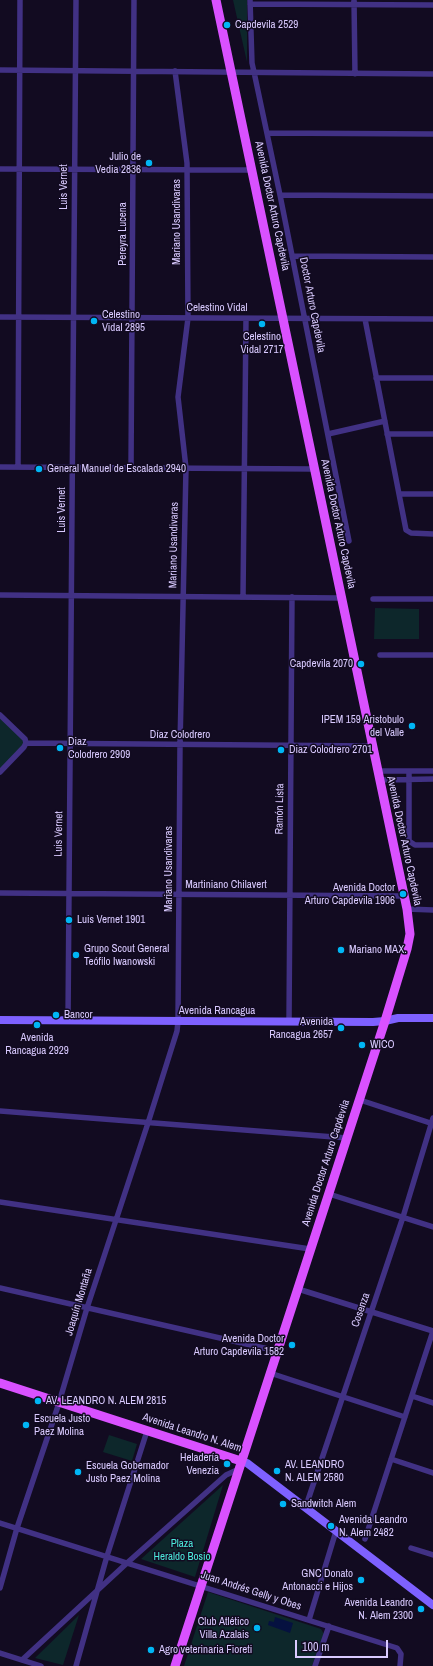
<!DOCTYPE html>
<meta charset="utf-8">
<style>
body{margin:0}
#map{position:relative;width:433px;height:1666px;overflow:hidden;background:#120b21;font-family:"Archivo Narrow",sans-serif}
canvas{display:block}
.scale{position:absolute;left:295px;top:1640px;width:93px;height:18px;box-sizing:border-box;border:2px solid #d9caff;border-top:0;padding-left:5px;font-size:12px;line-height:14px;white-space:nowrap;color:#d9caff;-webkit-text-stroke:3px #120b21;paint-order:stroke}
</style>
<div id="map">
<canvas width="433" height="1666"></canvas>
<div class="scale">100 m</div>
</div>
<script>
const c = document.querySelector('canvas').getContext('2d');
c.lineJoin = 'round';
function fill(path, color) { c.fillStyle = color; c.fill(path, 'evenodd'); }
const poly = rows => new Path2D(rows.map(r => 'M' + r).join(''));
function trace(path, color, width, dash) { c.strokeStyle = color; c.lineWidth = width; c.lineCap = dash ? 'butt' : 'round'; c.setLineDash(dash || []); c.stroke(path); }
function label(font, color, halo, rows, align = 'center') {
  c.font = font + ' "Archivo Narrow",sans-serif'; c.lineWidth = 3; c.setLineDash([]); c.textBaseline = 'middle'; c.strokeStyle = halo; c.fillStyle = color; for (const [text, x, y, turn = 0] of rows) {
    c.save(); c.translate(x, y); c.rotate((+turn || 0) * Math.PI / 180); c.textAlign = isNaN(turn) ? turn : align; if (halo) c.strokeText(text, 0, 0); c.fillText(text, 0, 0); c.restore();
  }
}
fill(poly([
 [233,0,247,0,247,62],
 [375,608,419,609,419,639,374,639],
 [0,715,26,743,0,772],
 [109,1435,137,1444,132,1461,103,1452],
 [223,1485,195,1577,141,1559],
 [208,1592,321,1629,324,1634,312,1666,184,1666],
 [79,1615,63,1665,35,1658]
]), '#0d272b');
fill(poly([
 [275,1617,293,1623,290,1633,268,1625,269,1621,274,1622]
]), '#051140');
trace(poly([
 [250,0,252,63,254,72,280,195,349,541],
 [354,0,355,74],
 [250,4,433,5],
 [0,70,433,74],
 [267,133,433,134],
 [0,169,252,170],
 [280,195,433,196],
 [292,256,433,257],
 [0,317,433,319],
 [365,319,406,530,411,533,433,534],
 [376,378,433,378],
 [328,434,385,421],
 [387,434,433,434],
 [0,467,314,469],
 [18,467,20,0],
 [131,468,134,0],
 [399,494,433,494],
 [0,595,341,598],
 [243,597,246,319],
 [373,599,433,599],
 [380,655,433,655],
 [0,715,25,739,26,743],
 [26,743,372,746],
 [377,771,433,771],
 [409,771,409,841,415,845,433,845],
 [0,772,24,747,26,743],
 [380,780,433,779],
 [0,893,403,896],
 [407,909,433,910],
 [68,1021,76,0],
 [289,1022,292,597],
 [360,1100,433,1124],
 [0,1111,347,1138],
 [329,1194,433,1227],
 [0,1202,310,1249],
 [0,1288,277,1351],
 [298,1289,433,1331],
 [270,1373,405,1417],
 [412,1396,433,1403],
 [391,1459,433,1473],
 [303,1506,308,1500,403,1217,433,1118],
 [0,1523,397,1648,401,1654,400,1666],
 [365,1539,433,1331],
 [411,1548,433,1555],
 [0,1588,17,1528,58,1406,87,1308,148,1123,177,1031,178,1021,180,745,186,468,178,397,188,318,187,163,175,71],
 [309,1620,336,1531],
 [0,1653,41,1666],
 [22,1660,127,1563,226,1475,239,1469],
 [76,1666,107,1556,147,1431],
 [315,1666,329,1626]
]), '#413184', 5.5);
trace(poly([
 [0,1020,373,1022,385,1021,398,1018,433,1018],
 [241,1461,247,1463,433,1605]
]), '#7e61ff', 8);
trace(poly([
 [0,1383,241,1461],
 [175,1666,385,1021,407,949,410,934,407,909,216,0]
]), '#d951ff', 9);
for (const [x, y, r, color] of [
 [227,25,4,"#00b6f5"],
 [149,163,4,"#00b6f5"],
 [94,321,4,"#00b6f5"],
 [262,324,4,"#00b6f5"],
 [39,469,4,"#00b6f5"],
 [361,664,4,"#00b6f5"],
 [412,726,4,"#00b6f5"],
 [60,748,4,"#00b6f5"],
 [281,750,4,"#00b6f5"],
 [403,894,4,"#00b6f5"],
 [69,920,4,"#00b6f5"],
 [341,950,4,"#00b6f5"],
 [76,955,4,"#00b6f5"],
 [56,1015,4,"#00b6f5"],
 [37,1025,4,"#00b6f5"],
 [341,1028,4,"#00b6f5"],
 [362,1045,4,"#00b6f5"],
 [292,1345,4,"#00b6f5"],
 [38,1401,4,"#00b6f5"],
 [26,1425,4,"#00b6f5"],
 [227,1464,4,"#00b6f5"],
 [277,1471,4,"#00b6f5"],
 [78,1472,4,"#00b6f5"],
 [283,1504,4,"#00b6f5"],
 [331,1526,4,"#00b6f5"],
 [361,1580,4,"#00b6f5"],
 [421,1609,4,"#00b6f5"],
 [257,1628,4,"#00b6f5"],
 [151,1650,4,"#00b6f5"]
]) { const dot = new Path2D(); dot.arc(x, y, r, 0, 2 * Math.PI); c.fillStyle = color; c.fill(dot); trace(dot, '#120b21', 1.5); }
label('11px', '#d9caff', '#120b21', [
 ["Capdevila 2529",235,25],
 ["Julio de",141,157,"right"],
 ["Vedia 2836",141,170,"right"],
 ["Celestino",102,315],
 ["Vidal 2895",102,328],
 ["Celestino",262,337,"center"],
 ["Vidal 2717",262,350,"center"],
 ["General Manuel de Escalada 2940",47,469],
 ["Capdevila 2070",353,664,"right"],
 ["IPEM 159 Aristobulo",404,720,"right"],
 ["del Valle",404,733,"right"],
 ["Diaz",68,742],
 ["Colodrero 2909",68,755],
 ["Diaz Colodrero 2701",289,750],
 ["Avenida Doctor",395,888,"right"],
 ["Arturo Capdevila 1906",395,901,"right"],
 ["Luis Vernet 1901",77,920],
 ["Grupo Scout General",84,949],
 ["Teófilo Iwanowski",84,962],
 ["Mariano MAX.",349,950],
 ["Bancor",64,1015],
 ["Avenida",333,1022,"right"],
 ["Rancagua 2657",333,1035,"right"],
 ["Avenida",37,1038,"center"],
 ["Rancagua 2929",37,1051,"center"],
 ["WICO",370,1045],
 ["Avenida Doctor",284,1339,"right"],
 ["Arturo Capdevila 1582",284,1352,"right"],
 ["AV. LEANDRO N. ALEM 2815",46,1401],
 ["Escuela Justo",34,1419],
 ["Paez Molina",34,1432],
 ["Heladería",219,1458,"right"],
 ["Venezia",219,1471,"right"],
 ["AV. LEANDRO",285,1465],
 ["N. ALEM 2580",285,1478],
 ["Escuela Gobernador",86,1466],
 ["Justo Paez Molina",86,1479],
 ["Sandwitch Alem",291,1504],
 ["Avenida Leandro",339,1520],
 ["N. Alem 2482",339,1533],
 ["GNC Donato",353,1574,"right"],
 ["Antonacci e Hijos",353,1587,"right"],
 ["Avenida Leandro",413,1603,"right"],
 ["N. Alem 2300",413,1616,"right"],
 ["Club Atlético",249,1622,"right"],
 ["Villa Azalais",249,1635,"right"],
 ["Agro veterinaria Fioreti",159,1650]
], 'left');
label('11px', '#d9caff', '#120b21', [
 ["Luis Vernet",64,187,-90],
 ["Avenida Doctor Arturo Capdevila",272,206,78],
 ["Mariano Usandivaras",177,222,-90],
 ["Pereyra Lucena",123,234,-90],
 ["Doctor Arturo Capdevila",312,305,79],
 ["Celestino Vidal",217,308],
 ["Luis Vernet",62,510,-90],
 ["Avenida Doctor Arturo Capdevila",338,524,78],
 ["Mariano Usandivaras",174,545,-89],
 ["Díaz Colodrero",180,735],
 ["Ramón Lista",280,809,-89],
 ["Luis Vernet",59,834,-89],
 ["Avenida Doctor Arturo Capdevila",404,841,78],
 ["Mariano Usandivaras",169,869,-90],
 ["Martiniano Chilavert",226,885],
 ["Avenida Rancagua",217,1011],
 ["Avenida Doctor Arturo Capdevila",326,1163,-72],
 ["Joaquín Montaña",79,1302,-73],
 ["Cosenza",361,1310,-71],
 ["Avenida Leandro N. Alem",192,1433,18],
 ["Juan Andrés Gelly y Obes",251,1591,18]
]);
label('11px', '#4ceadb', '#120b21', [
 ["Plaza",182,1544],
 ["Heraldo Bosio",182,1557]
]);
</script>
